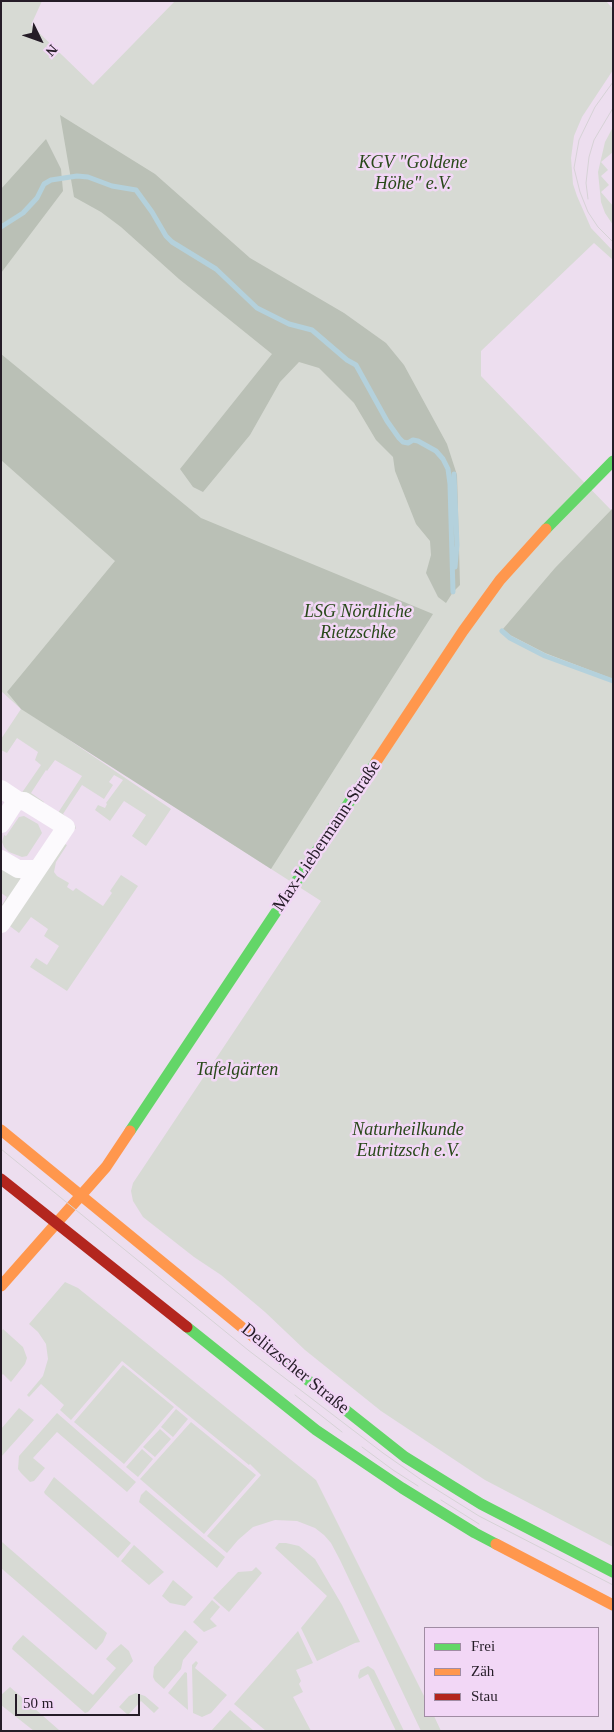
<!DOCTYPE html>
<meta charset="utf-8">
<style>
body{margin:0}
#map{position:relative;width:614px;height:1732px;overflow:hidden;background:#eddeef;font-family:"Times New Roman",serif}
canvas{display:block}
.frame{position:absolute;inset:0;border:2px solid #251c27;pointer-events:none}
.legend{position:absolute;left:424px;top:1627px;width:175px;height:90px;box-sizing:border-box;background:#f2d7f6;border:1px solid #a08ca3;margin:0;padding:6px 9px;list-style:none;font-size:15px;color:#251c27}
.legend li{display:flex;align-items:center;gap:10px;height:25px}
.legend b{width:25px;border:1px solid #a08ca3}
.north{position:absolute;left:15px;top:15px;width:50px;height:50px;-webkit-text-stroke:4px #f2d7f6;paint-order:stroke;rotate:132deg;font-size:14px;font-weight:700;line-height:20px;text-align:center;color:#251c27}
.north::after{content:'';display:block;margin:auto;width:18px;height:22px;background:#251c27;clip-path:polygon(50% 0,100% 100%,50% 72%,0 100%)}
.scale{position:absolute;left:15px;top:1694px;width:125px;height:22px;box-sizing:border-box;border:2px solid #251c27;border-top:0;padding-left:6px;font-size:15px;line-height:18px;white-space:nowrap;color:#251c27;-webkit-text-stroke:4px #f2d7f6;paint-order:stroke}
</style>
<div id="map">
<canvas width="614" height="1732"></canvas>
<div class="frame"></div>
<ul class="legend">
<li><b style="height:6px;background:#63d668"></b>Frei</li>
<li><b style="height:6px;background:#ff974d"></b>Zäh</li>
<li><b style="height:6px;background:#b3261e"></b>Stau</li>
</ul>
<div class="north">N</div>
<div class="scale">50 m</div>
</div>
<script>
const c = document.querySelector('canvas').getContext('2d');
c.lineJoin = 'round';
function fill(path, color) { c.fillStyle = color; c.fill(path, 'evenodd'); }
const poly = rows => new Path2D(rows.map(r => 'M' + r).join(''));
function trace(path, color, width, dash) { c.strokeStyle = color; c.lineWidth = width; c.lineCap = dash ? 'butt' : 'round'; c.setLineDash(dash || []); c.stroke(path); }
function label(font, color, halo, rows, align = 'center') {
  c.font = font + ' "Times New Roman",serif'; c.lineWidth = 5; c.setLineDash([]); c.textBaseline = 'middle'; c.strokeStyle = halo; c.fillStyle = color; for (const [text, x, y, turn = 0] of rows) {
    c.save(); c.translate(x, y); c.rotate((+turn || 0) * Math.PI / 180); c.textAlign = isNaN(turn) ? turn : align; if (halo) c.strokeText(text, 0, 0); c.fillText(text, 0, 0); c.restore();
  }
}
fill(poly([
 [1,1,42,1,31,25,93,85,175,1,606,1,613,9,613,70,582,117,574,136,571,158,573,184,577,196,591,228,613,251,613,260,594,243,481,351,481,376,611,510,613,508,613,1547,485,1480,381,1411,305,1350,265,1312,221,1275,194,1257,143,1217,133,1201,131,1191,133,1183,321,901,53,729,171,809,146,846,132,836,146,815,124,801,110,821,95,810,98,805,105,808,107,804,106,803,123,780,114,775,109,782,113,785,104,799,82,785,63,814,75,825,76,829,56,816,82,776,55,760,47,771,46,770,31,793,44,802,41,807,21,794,41,765,35,760,38,752,17,738,7,753,1,750,1,739,21,709,1,691],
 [613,127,613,152,601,162,608,170,601,176,609,185,601,192,613,206,613,225,605,213,601,202,598,172,605,142],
 [24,816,38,824,42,833,27,856,22,857,9,852,4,847,2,842,4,835,6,836,19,817],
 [61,842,67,845,56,862,54,872,57,876,69,883,67,887,73,891,76,888,103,906,112,893,110,891,121,875,138,886,67,991,30,967,36,958,47,965,59,946,44,936,48,929,31,917,19,933,7,924],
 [1,866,24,881,6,908,2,905,7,897,1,893],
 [65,1282,78,1288,316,1480,425,1698,425,1716,434,1716,441,1731,421,1731,340,1560,331,1543,324,1535,315,1528,297,1521,275,1520,253,1527,238,1540,227,1553,207,1536,261,1475,250,1464,249,1465,122,1361,71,1420,60,1410,64,1405,41,1384,29,1397,27,1395,43,1376,48,1359,46,1344,38,1332,29,1324],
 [3,1329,23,1347,27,1358,25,1364,11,1382,3,1374,1,1376,1,1332],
 [123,1365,174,1407,124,1464,74,1422],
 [19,1408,34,1420,1,1457,1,1429],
 [176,1409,188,1419,173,1437,161,1427],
 [57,1413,136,1482,127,1492,57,1432,33,1458,45,1468,34,1481,30,1482,21,1473,18,1469,19,1456],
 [191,1422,256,1475,204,1534,140,1479],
 [160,1429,171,1439,155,1457,143,1447],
 [142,1449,153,1459,138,1477,126,1467],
 [54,1477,131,1543,118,1558,45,1494,44,1492],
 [146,1490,225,1557,217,1568,139,1502,141,1495],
 [2,1542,107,1633,103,1642,96,1650,1,1568],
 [279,1543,286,1543,299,1546,315,1559,342,1605,360,1642,355,1643,317,1661,301,1628,327,1596,275,1548],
 [134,1545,164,1572,149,1585,121,1561],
 [256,1567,262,1573,229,1612,213,1598,238,1572,252,1571],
 [173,1580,193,1597,185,1606,170,1603,162,1596],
 [212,1600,220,1607,210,1619,217,1626,204,1632,193,1622],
 [185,1630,198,1642,183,1660,181,1669,164,1689,155,1681,153,1677,154,1667],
 [298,1631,313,1663,296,1670,301,1681,299,1684,303,1692,293,1697,311,1731,266,1731,234,1704],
 [23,1635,93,1695,116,1668,106,1659,113,1651,121,1644,129,1651,133,1661,88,1712,85,1713,12,1649,13,1646],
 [196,1661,198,1663,195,1668,227,1695,211,1713,202,1717,193,1713,192,1665],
 [368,1666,374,1670,404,1731,396,1731,368,1674,359,1679,358,1676,360,1670],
 [185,1672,187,1673,188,1710,168,1693],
 [10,1687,59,1730,60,1731,34,1731,1,1705,1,1695],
 [136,1693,145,1696,159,1708,154,1713,141,1701,128,1715,119,1707,129,1696],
 [230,1710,254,1731,211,1731]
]), '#d7dad4');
fill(poly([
 [60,115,155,174,250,258,344,313,386,343,404,365,447,444,457,475,460,585,453,592,446,603,438,597,426,573,431,555,430,541,416,524,395,471,393,457,376,440,354,403,319,368,299,362,280,382,250,435,203,492,193,487,180,469,272,354,179,279,121,227,101,212,74,197],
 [46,139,61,169,63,191,1,273,1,189],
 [1,354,201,518,433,614,271,869,21,709,7,692,115,561,1,460],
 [613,508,613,679,545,653,510,635,503,629,555,568]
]), '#bac0b6');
trace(poly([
 [1,227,23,213,37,198,44,184,51,180,77,176,88,177,112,186,136,190,152,212,166,236,172,242,216,269,257,308,289,324,312,330,347,360,356,365,387,421,399,438,403,442,408,443,413,440,418,441,436,451,443,459,448,469,450,484,453,592],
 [454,474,457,545,455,567],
 [502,631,510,638,545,656,613,681]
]), '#b4d1dc', 5);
trace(poly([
 [1,789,19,801,14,804,1,824],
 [1,859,18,869,38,869],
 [1,924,66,827,24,801,19,801]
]), '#fcfafd', 18);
trace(poly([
 [546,529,613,461],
 [130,1131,376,762],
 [187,1327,316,1430,402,1488,475,1533,496,1544],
 [266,1347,405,1457,481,1504,613,1572]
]), '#63d668', 11);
trace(poly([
 [376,762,463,631,500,580,546,529],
 [1,1130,266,1347],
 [1,1286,106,1167,130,1131],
 [496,1544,613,1605]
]), '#ff974d', 11);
trace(poly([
 [1,1179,187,1327]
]), '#b3261e', 11);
trace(poly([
 [613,82,595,107,579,140,574,168,580,192,588,212,598,227,613,242],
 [588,199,586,183,589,157,594,140,613,108],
 [1,1149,248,1350,383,1453,423,1481,479,1516,613,1585],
 [295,1395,342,1432],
 [362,1447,393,1470,418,1486],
 [441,1500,479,1524]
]), '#d6d2d6', 1);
label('italic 18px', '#29491a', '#f2d7f6', [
 ["KGV \"Goldene",413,163],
 ["Höhe\" e.V.",413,184],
 ["LSG Nördliche",358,612],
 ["Rietzschke",358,633],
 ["Tafelgärten",237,1070],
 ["Naturheilkunde",408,1130],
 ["Eutritzsch e.V.",408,1151]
]);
label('18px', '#251c27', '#f2d7f6', [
 ["Max-Liebermann-Straße",327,836,-56],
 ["Delitzscher Straße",295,1369,39]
]);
</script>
